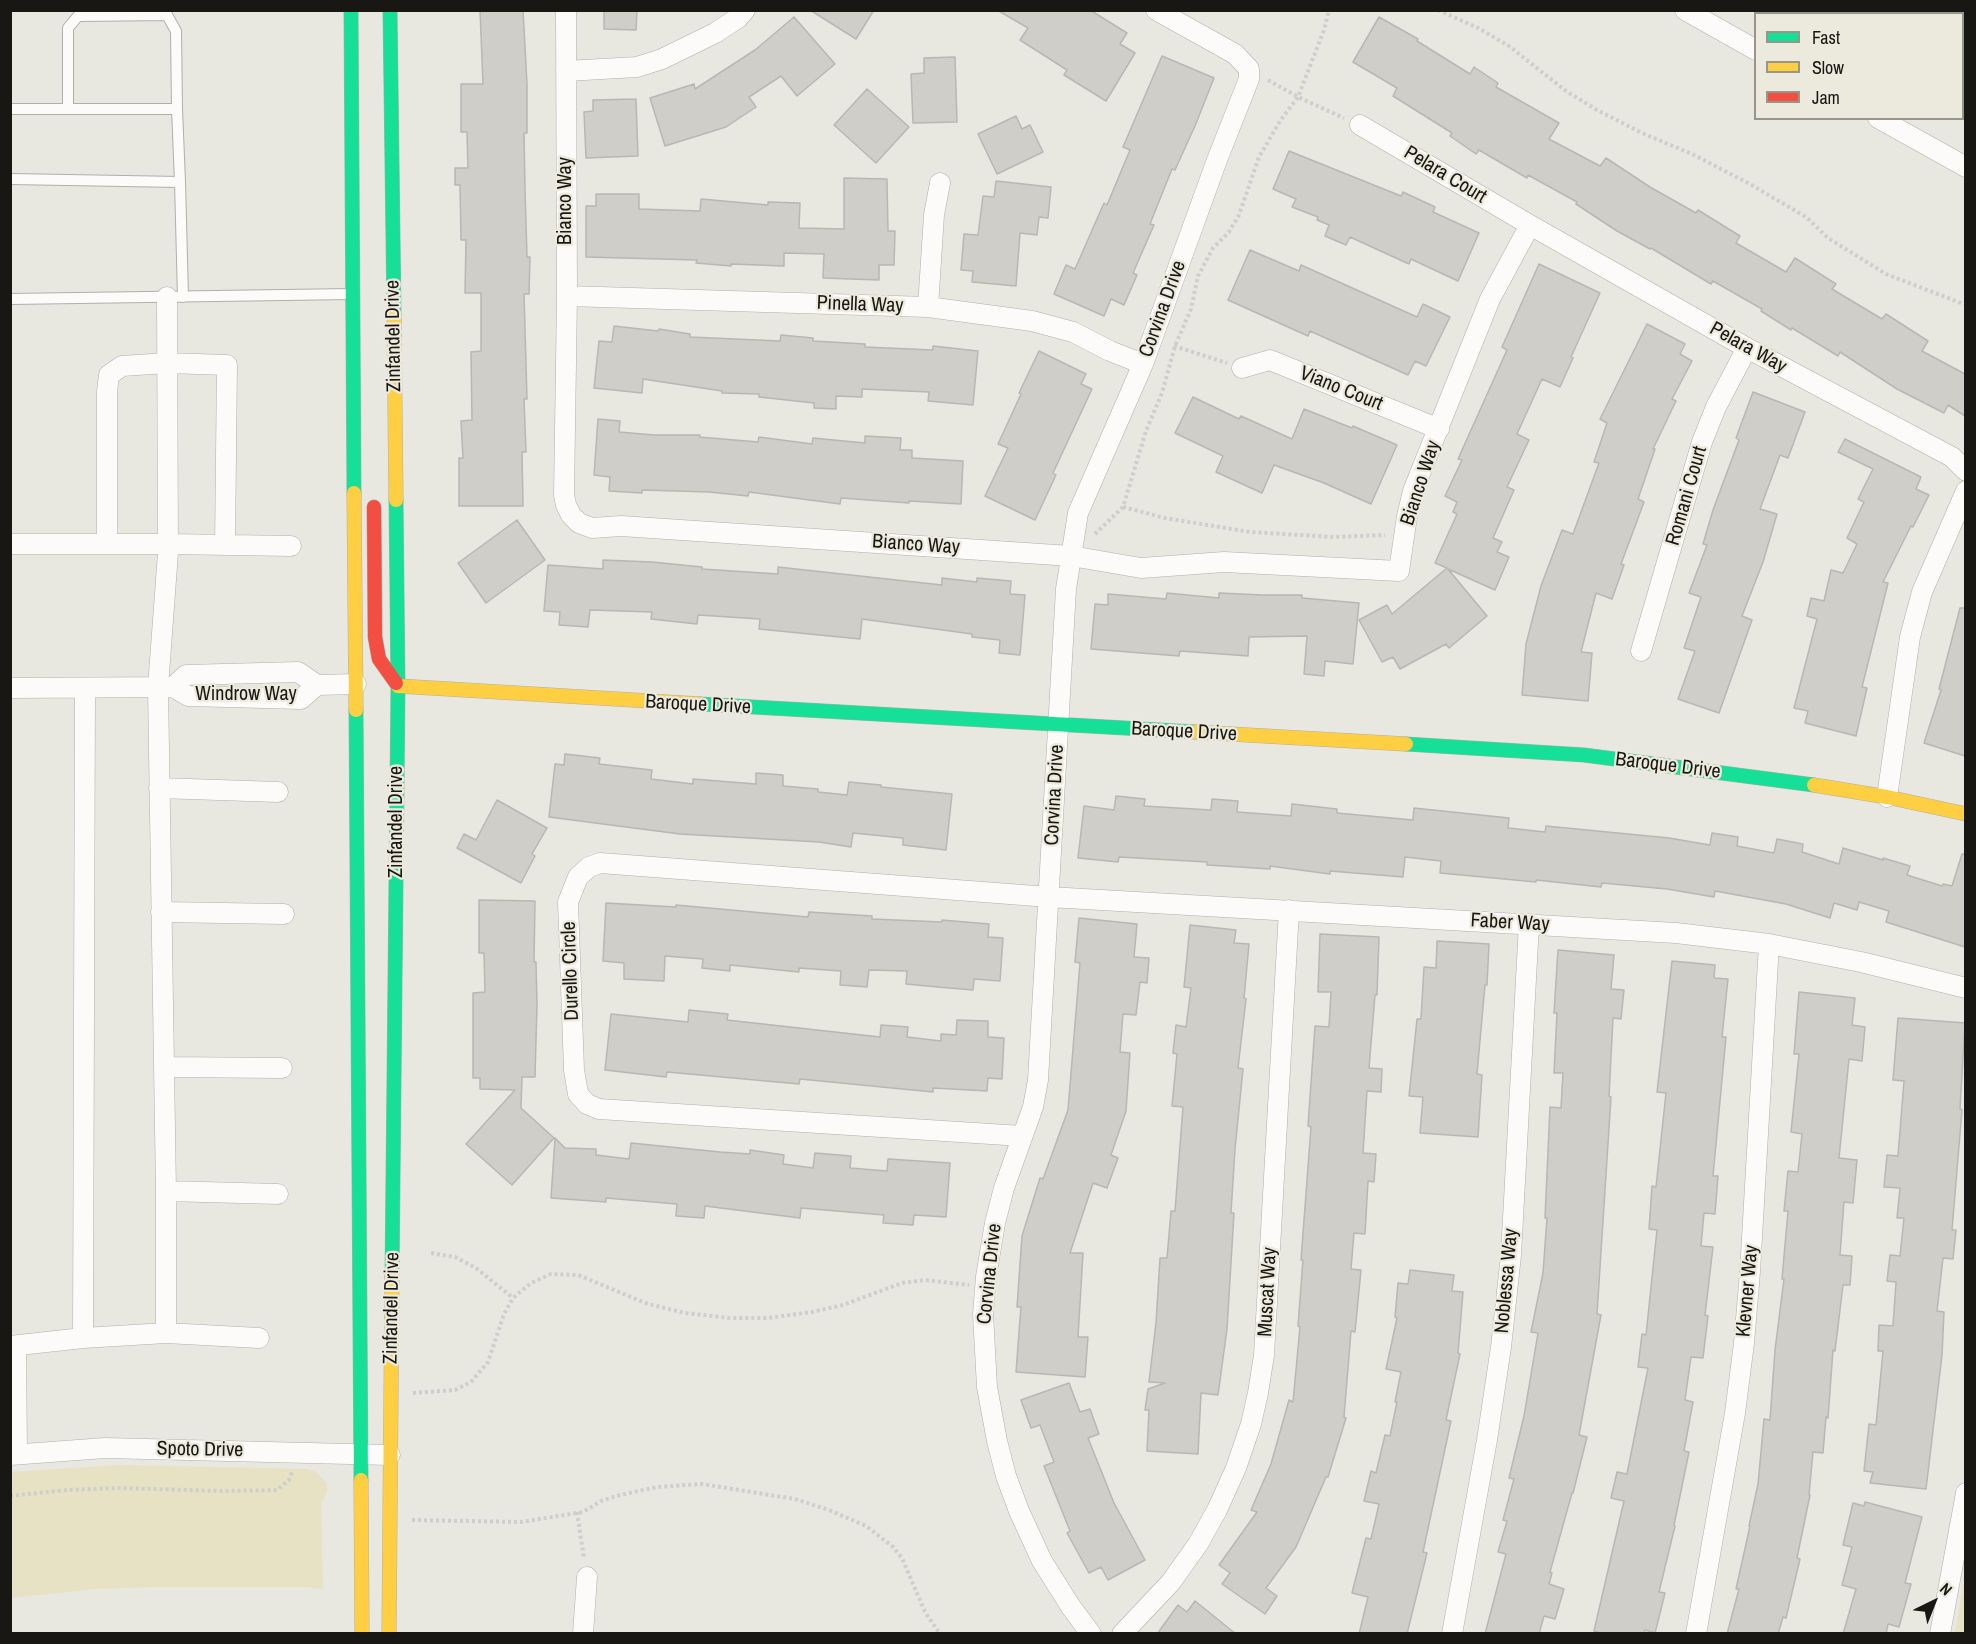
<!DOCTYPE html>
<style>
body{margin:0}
#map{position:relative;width:1976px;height:1644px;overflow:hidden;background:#e8e7e0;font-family:"Archivo Narrow",sans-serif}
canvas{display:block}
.frame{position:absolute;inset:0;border:12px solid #181713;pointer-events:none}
.legend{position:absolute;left:1754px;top:12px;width:210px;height:108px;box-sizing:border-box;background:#ebeadd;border:2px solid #97968c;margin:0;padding:8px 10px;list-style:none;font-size:18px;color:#181713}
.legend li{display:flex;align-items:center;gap:12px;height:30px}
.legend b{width:30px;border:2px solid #97968c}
.north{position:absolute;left:1904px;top:1572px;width:60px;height:60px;-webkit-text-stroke:4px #ebeadd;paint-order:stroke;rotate:43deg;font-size:16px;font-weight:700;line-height:24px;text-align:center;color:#181713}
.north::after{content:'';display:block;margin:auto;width:21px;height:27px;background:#181713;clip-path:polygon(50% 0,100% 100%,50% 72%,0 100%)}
</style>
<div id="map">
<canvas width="1976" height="1644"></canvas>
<div class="frame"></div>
<ul class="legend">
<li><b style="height:8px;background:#16e098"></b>Fast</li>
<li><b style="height:8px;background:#ffcf43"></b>Slow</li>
<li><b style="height:8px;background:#f24e42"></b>Jam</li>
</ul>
<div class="north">N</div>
</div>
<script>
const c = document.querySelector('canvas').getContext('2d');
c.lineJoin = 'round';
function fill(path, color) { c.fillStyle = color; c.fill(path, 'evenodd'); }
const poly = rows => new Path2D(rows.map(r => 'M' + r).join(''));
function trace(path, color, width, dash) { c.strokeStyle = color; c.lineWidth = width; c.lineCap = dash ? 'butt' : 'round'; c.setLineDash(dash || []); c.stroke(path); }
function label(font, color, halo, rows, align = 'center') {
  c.font = font + ' "Archivo Narrow",sans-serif'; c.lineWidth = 4.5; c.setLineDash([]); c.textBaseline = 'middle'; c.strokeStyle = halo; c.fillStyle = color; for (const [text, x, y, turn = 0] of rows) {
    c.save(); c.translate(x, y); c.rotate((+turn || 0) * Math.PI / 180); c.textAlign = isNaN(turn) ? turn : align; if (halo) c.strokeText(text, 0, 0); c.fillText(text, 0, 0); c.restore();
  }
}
fill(poly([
 [119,1465,307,1469,316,1472,327,1484,327,1493,321,1504,323,1589,305,1587,153,1587,95,1589,11,1598,11,1472],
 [1965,1575,1965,1633,1955,1633]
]), '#e6e2c3');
const building = poly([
 [480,10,523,10,527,84,527,133,524,133,525,190,527,257,530,257,529,294,524,294,527,399,524,399,526,452,522,452,523,506,459,506,459,458,463,458,461,421,472,420,471,352,481,351,481,293,465,293,466,240,461,240,460,185,455,185,455,168,468,168,467,132,461,132,461,84,483,84,480,10],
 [604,10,637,10,636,30,604,29,604,10],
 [810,10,874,10,856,39,810,10],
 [997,10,1090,10,1127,33,1120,44,1135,53,1106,101,1064,75,1067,70,1020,40,1028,28,997,10],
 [794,17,835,64,797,96,781,76,749,97,756,107,726,127,665,146,650,98,694,84,695,89,755,50,794,17],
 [1379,17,1418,39,1417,41,1470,74,1474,67,1498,83,1496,87,1559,123,1549,139,1600,166,1606,158,1650,187,1696,213,1698,210,1740,236,1736,243,1786,272,1795,258,1836,284,1832,289,1882,319,1886,314,1928,341,1922,351,1965,374,1965,416,1948,405,1944,413,1897,389,1840,352,1838,356,1792,328,1791,330,1761,311,1762,309,1713,281,1711,284,1651,248,1650,249,1617,231,1576,204,1577,202,1528,175,1527,178,1479,150,1476,154,1450,136,1452,133,1393,96,1397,88,1353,62,1379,17],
 [1162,56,1214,78,1195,126,1175,170,1172,169,1150,224,1154,225,1133,273,1137,275,1124,305,1111,299,1104,316,1054,294,1066,265,1075,269,1104,203,1107,205,1130,150,1123,147,1162,56],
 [955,57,957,122,913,123,911,74,924,73,924,58,955,57],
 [867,89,909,127,876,163,834,125,867,89],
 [636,99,638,156,586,158,584,112,593,111,593,100,636,99],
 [1016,116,1022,129,1030,125,1043,152,997,174,978,134,1016,116],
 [1289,151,1401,196,1403,192,1435,207,1433,212,1479,233,1458,281,1411,259,1409,264,1350,237,1346,245,1325,236,1329,225,1317,220,1318,217,1292,207,1296,199,1273,189,1289,151],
 [844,178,887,179,888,231,895,231,894,265,879,265,879,280,823,278,824,254,784,253,784,266,731,264,731,266,696,263,697,260,586,257,586,206,596,206,596,194,639,194,639,209,700,211,701,199,768,205,768,202,800,203,799,228,844,229,844,178],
 [996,181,1051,187,1048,218,1039,217,1037,235,1020,233,1016,286,972,282,973,271,961,270,964,234,978,235,983,196,994,197,996,181],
 [1250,250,1299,271,1301,265,1417,317,1423,304,1450,317,1426,366,1415,361,1408,375,1310,331,1308,336,1228,300,1250,250],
 [1539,264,1600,293,1571,357,1573,358,1560,387,1542,379,1517,434,1529,440,1507,487,1514,490,1493,538,1502,542,1497,552,1509,557,1495,590,1448,569,1487,616,1449,648,1446,644,1400,669,1393,657,1382,662,1359,620,1387,605,1392,614,1447,568,1435,563,1457,514,1453,512,1457,502,1445,496,1462,460,1458,459,1507,350,1502,347,1539,264],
 [1647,324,1685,344,1680,354,1692,361,1672,399,1676,401,1653,449,1655,449,1638,499,1644,502,1621,564,1624,565,1612,599,1596,593,1581,652,1592,653,1588,701,1522,695,1526,644,1541,586,1562,530,1573,534,1599,463,1594,462,1607,423,1600,419,1647,324],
 [614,326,658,331,659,329,690,334,690,337,780,341,781,335,813,338,813,341,865,344,865,347,933,350,933,346,978,351,973,405,928,401,929,392,862,389,862,397,836,396,836,409,814,408,814,403,759,397,759,394,722,393,722,391,643,379,642,393,594,388,599,341,612,342,614,326],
 [1039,351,1086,374,1081,384,1092,389,1053,473,1056,475,1035,520,985,496,1008,448,998,444,1021,394,1019,393,1039,351],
 [1753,392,1805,412,1788,458,1780,455,1760,509,1777,514,1763,562,1742,616,1752,620,1719,713,1678,699,1695,651,1684,648,1701,597,1689,593,1707,545,1703,544,1713,510,1739,440,1736,438,1753,392],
 [1193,397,1239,419,1241,416,1292,439,1304,409,1352,428,1353,426,1397,445,1371,504,1324,483,1274,465,1262,493,1216,472,1223,456,1175,433,1193,397],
 [598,419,620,421,619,432,654,435,700,435,699,437,758,442,759,437,812,444,813,438,865,443,865,436,901,438,900,450,912,450,912,458,963,461,961,504,909,501,909,503,841,498,840,504,749,492,748,496,709,492,642,490,642,493,609,491,610,477,594,475,598,419],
 [1845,439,1921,477,1916,489,1929,495,1913,527,1911,526,1883,582,1888,583,1862,687,1867,688,1856,736,1805,723,1808,711,1794,708,1817,619,1807,616,1811,598,1824,601,1831,570,1843,573,1857,544,1847,538,1864,502,1858,499,1873,469,1838,452,1845,439],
 [517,520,545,560,486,603,458,563,517,520],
 [603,560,652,562,702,567,702,569,778,574,778,567,942,585,942,578,977,582,977,578,1011,581,1010,594,1025,595,1020,655,999,653,1000,640,972,637,972,634,862,619,860,639,759,629,760,619,698,615,697,624,651,619,652,612,590,610,588,627,559,625,560,612,544,611,548,565,603,569,603,560],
 [1167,593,1219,598,1219,593,1262,595,1302,595,1302,598,1359,603,1353,664,1325,661,1324,676,1304,674,1307,636,1249,637,1248,656,1180,651,1179,656,1091,649,1095,604,1108,605,1108,594,1166,599,1167,593],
 [1960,608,1965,608,1965,756,1924,743,1941,690,1939,689,1960,608],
 [565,754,600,758,599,764,652,770,651,779,693,784,693,779,756,784,756,773,783,775,783,786,818,789,818,792,847,795,849,782,881,785,881,787,952,794,946,850,903,845,903,838,853,833,851,847,819,842,680,834,549,817,555,764,564,765,565,754],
 [1116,796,1145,799,1144,806,1211,810,1212,799,1238,801,1237,812,1291,816,1292,804,1337,809,1337,813,1413,820,1414,808,1509,818,1508,828,1545,832,1546,826,1669,838,1710,845,1712,833,1738,837,1737,846,1774,853,1777,839,1803,844,1802,852,1839,864,1843,848,1883,860,1883,858,1910,866,1907,875,1942,886,1943,884,1952,886,1962,854,1965,854,1965,947,1886,922,1889,911,1859,902,1857,910,1834,903,1830,918,1786,904,1715,891,1714,897,1667,889,1602,883,1601,887,1536,880,1536,882,1440,873,1441,861,1405,857,1403,877,1330,871,1330,874,1270,866,1270,869,1240,867,1207,865,1207,862,1119,857,1118,862,1078,858,1084,806,1114,810,1116,796],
 [497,800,547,828,532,854,535,856,521,883,457,848,464,834,476,840,497,800],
 [479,900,535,901,534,962,536,962,537,1005,535,1077,522,1077,521,1108,554,1138,512,1185,466,1144,515,1090,480,1089,480,1078,473,1078,473,993,485,992,484,953,479,953,479,900],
 [606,903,676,907,676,905,808,917,809,912,872,916,872,919,942,922,942,920,989,924,988,937,1003,938,1000,981,974,979,973,990,938,987,906,984,907,971,869,970,867,987,840,985,841,971,799,968,799,972,730,965,730,971,702,968,703,959,665,956,664,981,624,979,624,963,603,961,606,903],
 [1079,918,1137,924,1134,957,1149,958,1147,983,1140,982,1136,1015,1123,1014,1120,1052,1130,1053,1126,1111,1111,1155,1118,1158,1107,1188,1093,1183,1070,1253,1083,1253,1078,1337,1088,1337,1085,1377,1016,1372,1021,1307,1017,1307,1022,1236,1040,1178,1043,1179,1068,1110,1080,963,1075,962,1079,918],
 [1190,925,1236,930,1234,943,1249,944,1244,998,1246,999,1238,1068,1243,1069,1235,1149,1231,1213,1234,1213,1227,1329,1218,1395,1201,1393,1198,1454,1147,1451,1149,1410,1145,1410,1148,1389,1165,1383,1149,1382,1156,1323,1160,1258,1167,1258,1171,1211,1175,1211,1183,1107,1172,1106,1177,1054,1173,1053,1176,1025,1186,1027,1191,988,1184,987,1190,925],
 [1320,934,1379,937,1377,995,1375,995,1369,1068,1382,1069,1381,1092,1367,1091,1363,1153,1376,1154,1374,1182,1368,1181,1365,1234,1354,1233,1351,1269,1361,1270,1355,1332,1351,1331,1344,1417,1346,1418,1328,1477,1326,1477,1296,1547,1266,1588,1277,1596,1265,1614,1222,1584,1230,1573,1219,1565,1257,1512,1251,1510,1271,1464,1289,1400,1293,1402,1300,1327,1298,1326,1303,1260,1301,1260,1311,1127,1308,1126,1315,1026,1329,1027,1331,992,1318,992,1320,934],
 [1437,941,1489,944,1487,985,1485,985,1477,1074,1482,1075,1478,1137,1420,1133,1423,1097,1409,1096,1417,1019,1421,1019,1424,967,1436,968,1437,941],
 [1558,950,1614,955,1611,989,1624,990,1621,1019,1613,1018,1609,1096,1611,1097,1597,1314,1601,1315,1579,1435,1587,1437,1573,1493,1572,1493,1550,1572,1552,1573,1549,1584,1564,1589,1555,1619,1544,1616,1539,1634,1485,1634,1506,1554,1498,1552,1507,1521,1503,1520,1514,1479,1509,1478,1524,1416,1538,1333,1531,1332,1543,1273,1547,1218,1545,1218,1550,1107,1561,1108,1563,1073,1554,1073,1557,1013,1554,1013,1558,950],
 [1672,961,1715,965,1714,978,1728,979,1722,1037,1726,1037,1713,1176,1718,1176,1715,1214,1704,1213,1701,1246,1713,1247,1705,1315,1708,1316,1703,1358,1691,1357,1685,1400,1693,1402,1684,1451,1689,1452,1674,1525,1675,1526,1659,1592,1665,1593,1655,1633,1645,1630,1644,1634,1604,1634,1594,1631,1624,1501,1611,1498,1617,1472,1627,1474,1648,1368,1638,1367,1642,1334,1646,1335,1657,1230,1649,1229,1652,1186,1656,1187,1666,1093,1657,1092,1672,961],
 [1799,992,1855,998,1852,1025,1865,1027,1862,1061,1849,1059,1839,1158,1857,1160,1853,1203,1844,1202,1840,1255,1852,1256,1850,1285,1843,1285,1835,1351,1833,1350,1828,1418,1826,1417,1823,1453,1813,1452,1809,1495,1810,1495,1797,1558,1800,1559,1786,1618,1783,1617,1778,1634,1727,1634,1739,1589,1736,1589,1750,1526,1749,1526,1758,1484,1764,1419,1770,1420,1775,1350,1784,1279,1782,1279,1788,1211,1784,1211,1788,1171,1798,1172,1802,1134,1791,1132,1799,1054,1794,1054,1799,992],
 [689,1010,728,1014,727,1020,880,1037,881,1025,908,1027,907,1037,941,1041,941,1034,956,1035,957,1020,988,1021,988,1037,1004,1038,1002,1079,988,1078,987,1091,933,1088,933,1092,800,1079,799,1084,667,1072,666,1077,605,1070,611,1014,688,1022,689,1010],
 [1898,1018,1965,1023,1960,1109,1962,1110,1952,1230,1956,1230,1953,1259,1943,1258,1937,1311,1944,1312,1942,1355,1926,1489,1870,1483,1873,1472,1864,1471,1869,1424,1876,1425,1883,1351,1878,1351,1879,1325,1893,1326,1896,1282,1887,1281,1890,1255,1900,1256,1904,1218,1897,1218,1900,1188,1884,1187,1887,1155,1898,1156,1904,1081,1893,1080,1898,1018],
 [555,1138,565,1148,596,1149,596,1155,629,1159,631,1143,720,1152,750,1154,750,1150,784,1155,783,1164,813,1168,815,1153,851,1156,850,1168,887,1171,888,1159,950,1163,946,1217,914,1215,913,1225,883,1223,884,1215,801,1208,800,1218,705,1206,704,1218,676,1216,677,1204,606,1198,606,1202,551,1198,555,1138],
 [1410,1270,1454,1275,1452,1291,1463,1292,1458,1353,1460,1354,1446,1420,1451,1421,1423,1552,1427,1553,1407,1634,1359,1634,1368,1597,1352,1593,1366,1538,1371,1539,1379,1504,1364,1501,1371,1471,1376,1473,1385,1435,1390,1436,1397,1402,1395,1402,1401,1372,1386,1369,1397,1318,1395,1317,1398,1283,1408,1284,1410,1270],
 [1069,1383,1080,1412,1090,1409,1099,1434,1088,1438,1114,1503,1145,1560,1108,1580,1101,1567,1089,1573,1067,1533,1070,1531,1044,1466,1054,1462,1040,1425,1031,1428,1021,1400,1069,1383],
 [1865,1502,1922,1517,1905,1583,1911,1584,1899,1627,1888,1624,1886,1634,1843,1634,1856,1589,1842,1585,1852,1547,1843,1545,1853,1503,1864,1506,1865,1502],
 [1195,1601,1236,1634,1157,1634,1178,1605,1187,1612,1195,1601]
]);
fill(building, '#cfcec9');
trace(building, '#b8b8b2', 1.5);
const lane = poly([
 [10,109,177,109,180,182],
 [68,109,68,28,78,16,167,15,176,31,177,109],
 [10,179,180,182,183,297],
 [10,299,352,294]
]);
const street = poly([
 [566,10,567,296,564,495,566,505,571,515,579,523,592,528,621,526,1071,556,1141,568,1224,562,1399,571,1407,516,1413,491,1490,299,1530,225],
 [1685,10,1756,50],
 [1774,14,1776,10],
 [566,71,637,67,662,59,715,33,738,18,745,10],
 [1878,118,1966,167],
 [1360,125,1530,225,1747,348,1952,457,1966,471],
 [567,296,928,307,1032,321,1073,332,1110,351,1143,364],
 [928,307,934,215,940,183],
 [1242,368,1270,360,1439,429],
 [10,544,168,544,291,546],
 [107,544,107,392,109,375,122,366,167,363,227,365,225,545],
 [1641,651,1702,442,1716,407,1747,348],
 [173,687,186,675,298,672,317,685,356,684],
 [10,688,173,687,188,696,301,699,317,685],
 [159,788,278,792],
 [1887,797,1910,637,1922,592,1966,491],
 [161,912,284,914],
 [164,1067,282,1068],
 [1022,1136,599,1109,587,1104,578,1094,574,1070,568,902,578,877,589,867,600,863,1049,897,1676,933,1769,944,1861,962,1966,988],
 [166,1191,278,1194],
 [166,1333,259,1338],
 [83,1338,85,688],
 [10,1346,83,1338,166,1333,166,1191,158,687,168,553,167,297],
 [16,1346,17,1454],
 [10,1455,105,1448,390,1455],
 [583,1634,587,1577],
 [1091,1634,1071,1607,1042,1561,1019,1511,1006,1476,997,1441,987,1387,983,1314,986,1277,995,1223,1004,1188,1033,1107,1038,1080,1066,589,1078,513,1143,364,1217,160,1249,79,1249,69,1235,54,1156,10],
 [1122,1634,1171,1582,1198,1544,1217,1510,1236,1468,1251,1424,1258,1393,1264,1355,1289,910],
 [1452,1634,1487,1440,1501,1347,1511,1255,1529,924],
 [1696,1634,1735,1413,1744,1343,1750,1272,1769,944],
 [1940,1634,1966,1493]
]);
const fast = poly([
 [351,10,354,493],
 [390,10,394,314],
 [700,704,1195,732],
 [356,710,361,1480],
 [1406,744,1584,755,1814,785],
 [392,1276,398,686,396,500]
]);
const slow = poly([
 [394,314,396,500],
 [354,493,356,710],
 [398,686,700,704],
 [1195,732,1406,744],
 [1814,785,1887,797,1966,814],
 [361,1480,362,1634],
 [389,1634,392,1276]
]);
const jam = poly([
 [374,507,375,637,379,659,396,683]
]);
trace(lane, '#b0afaa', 12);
trace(street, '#b0afaa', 21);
trace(fast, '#b0afaa', 15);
trace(slow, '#b0afaa', 15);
trace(jam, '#b0afaa', 15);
trace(poly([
 [1438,10,1478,28,1509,46,1566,91,1597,110,1642,133,1692,154,1748,183,1806,217,1828,238,1886,274,1966,305],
 [1268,80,1298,97,1344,118],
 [1174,346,1227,363],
 [1123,507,1165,518,1250,532,1333,537,1385,535],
 [1095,534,1123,507,1146,431,1162,393,1175,346,1191,309,1198,276,1213,248,1229,232,1239,215,1259,157,1280,121,1298,97,1324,30,1329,10],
 [431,1253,455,1257,476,1268,513,1298],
 [413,1393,455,1390,471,1382,488,1362,504,1314,513,1298,531,1283,551,1274,578,1275,648,1304,685,1313,730,1318,768,1318,812,1312,843,1305,902,1283,925,1280,969,1285],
 [10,1496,68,1490,118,1488,222,1491,277,1490,289,1480,293,1470],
 [577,1512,584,1559],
 [412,1520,521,1522,583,1512,601,1501,620,1495,657,1487,702,1484,795,1499,829,1510,866,1526,892,1546,902,1558,925,1612,940,1634]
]), '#cececc', 4, [3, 3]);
trace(lane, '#fcfbfa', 10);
trace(street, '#fcfbfa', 20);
trace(fast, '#16e098', 14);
trace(slow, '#ffcf43', 14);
trace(jam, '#f24e42', 14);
label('20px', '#181713', '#ebeadd', [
 ["Pelara Court",1445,175,31],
 ["Bianco Way",566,201,-90],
 ["Pinella Way",860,305,2],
 ["Corvina Drive",1163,309,-70],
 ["Zinfandel Drive",394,336,-91],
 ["Pelara Way",1748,348,29],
 ["Viano Court",1341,389,22],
 ["Bianco Way",1421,483,-72],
 ["Romani Court",1687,496,-74],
 ["Bianco Way",916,545,4],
 ["Windrow Way",246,695],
 ["Baroque Drive",698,705,3],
 ["Baroque Drive",1184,732,3],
 ["Baroque Drive",1668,766,7],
 ["Corvina Drive",1055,795,-87],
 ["Zinfandel Drive",397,822,-90],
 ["Faber Way",1510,923,3],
 ["Durello Circle",571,971,-92],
 ["Corvina Drive",990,1274,-84],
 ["Noblessa Way",1507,1281,-85],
 ["Klevner Way",1748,1291,-85],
 ["Muscat Way",1268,1292,-87],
 ["Zinfandel Drive",392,1308,-89],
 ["Spoto Drive",200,1450,1]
]);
</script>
